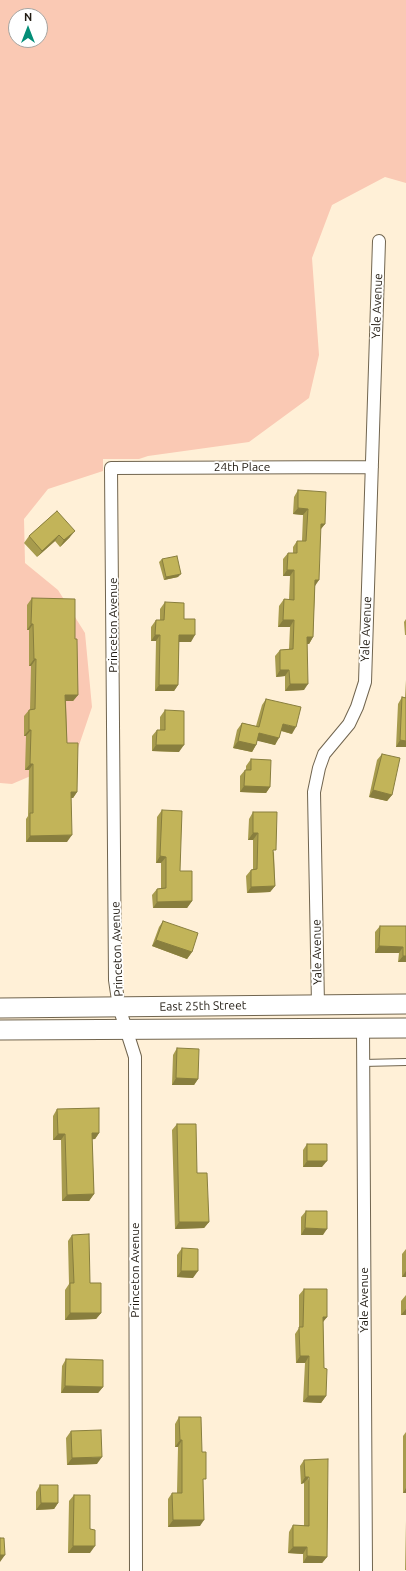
<!DOCTYPE html>
<style>
body{margin:0}
#map{position:relative;width:406px;height:1571px;overflow:hidden;background:#fff0d7;font-family:Ubuntu,sans-serif}
canvas{display:block}
.north{position:absolute;left:8px;top:8px;width:40px;height:40px;box-sizing:border-box;background:#fff;border:1px solid #a6a4a0;border-radius:50%;rotate:0deg;font-size:11px;font-weight:700;line-height:16px;text-align:center;color:#211b12}
.north::after{content:'';display:block;margin:auto;width:14px;height:18px;background:#038e77;clip-path:polygon(50% 0,100% 100%,50% 72%,0 100%)}
</style>
<div id="map">
<canvas width="406" height="1571"></canvas>
<div class="north">N</div>
</div>
<script>
const c = document.querySelector('canvas').getContext('2d');
c.lineJoin = 'round';
function fill(path, color) { c.fillStyle = color; c.fill(path, 'evenodd'); }
const poly = rows => new Path2D(rows.map(r => 'M' + r).join(''));
function trace(path, color, width, dash) { c.strokeStyle = color; c.lineWidth = width; c.lineCap = dash ? 'butt' : 'round'; c.setLineDash(dash || []); c.stroke(path); }
function label(font, color, halo, rows, align = 'center') {
  c.font = font + ' Ubuntu,sans-serif'; c.lineWidth = 3.5; c.setLineDash([]); c.textBaseline = 'middle'; c.strokeStyle = halo; c.fillStyle = color; for (const [text, x, y, turn = 0] of rows) {
    c.save(); c.translate(x, y); c.rotate((+turn || 0) * Math.PI / 180); c.textAlign = isNaN(turn) ? turn : align; if (halo) c.strokeText(text, 0, 0); c.fillText(text, 0, 0); c.restore();
  }
}
fill(poly([
 [0,0,406,0,406,183,385,177,332,205,312,258,319,355,309,398,249,442,148,456,139,459,103,459,103,471,48,489,24,519,25,563,58,590,85,633,92,707,75,757,12,784,0,783],
 [16,16,40,16,40,40,16,40]
]), '#fac9b4');
const lane = poly([
 [363,1063,406,1062]
]);
const street = poly([
 [318,1005,314,792,319,768,324,754,349,724,357,707,365,682,379,241],
 [363,1028,366,1571],
 [136,1571,135,1057,119,1007,115,980,111,468,372,467]
]);
const primary = poly([
 [0,1008,406,1004],
 [0,1030,406,1028]
]);
trace(lane, '#71654f', 8);
trace(street, '#71654f', 14);
trace(primary, '#71654f', 21);
trace(lane, '#fff', 6);
trace(street, '#fff', 12);
trace(primary, '#fff', 19);
fill(poly([
 [298,490,325,524,320,530,315,586,313,637,309,644,307,644,304,690,285,691,285,676,276,677,275,656,280,650,289,649,290,627,278,627,279,606,284,599,289,600,290,576,283,576,283,559,288,553,293,553,293,547,297,541,302,541,303,515,293,514,294,497],
 [57,511,70,537,60,547,55,541,37,557,24,543,29,536],
 [162,559,178,577,164,580,159,562],
 [32,598,75,639,78,695,73,701,66,701,67,743,77,792,73,798,71,798,67,842,26,842,26,819,28,816,29,770,25,770,26,736,24,736,24,716,29,710,30,710,31,666,29,666,29,630,27,630,27,605],
 [165,602,184,619,191,642,179,642,178,685,174,691,155,691,156,641,151,641,151,627,156,620,160,620,160,609],
 [406,619,406,635,405,635,404,622],
 [406,680,406,747,396,747,398,704,402,697,405,698],
 [266,699,292,734,281,731,275,745,257,740,256,745,252,752,233,748,237,730,242,723,256,726,262,705],
 [165,710,179,752,152,751,152,736,157,730,160,730,160,717],
 [382,754,392,795,387,801,369,797,377,760],
 [251,759,270,787,266,793,240,792,240,776,245,770,246,770,246,766],
 [162,810,180,871,192,901,187,908,153,908,152,895,157,889,161,888,161,863,156,863,157,817],
 [253,812,274,853,275,886,270,892,247,893,246,876,251,870,253,869,253,840,248,840,249,819],
 [163,921,192,952,187,959,152,946,159,927],
 [380,926,406,926,406,962,398,962,399,953,375,953,375,932],
 [177,1048,198,1079,194,1085,172,1085,173,1055],
 [57,1109,99,1133,95,1139,92,1139,94,1194,89,1201,62,1201,61,1140,53,1140,53,1116],
 [177,1124,197,1173,209,1222,204,1228,175,1229,172,1130],
 [307,1144,322,1167,303,1167,303,1150],
 [306,1211,323,1235,301,1235,301,1217],
 [72,1235,101,1313,96,1319,65,1320,65,1290,69,1284,68,1241],
 [182,1248,193,1278,177,1277,177,1255],
 [406,1249,406,1277,402,1277,402,1254],
 [304,1289,327,1317,323,1322,324,1368,326,1396,321,1403,303,1402,305,1363,296,1363,295,1334,299,1328,299,1295],
 [406,1295,406,1315,401,1315,401,1301],
 [66,1359,103,1387,98,1393,61,1393,62,1366],
 [179,1417,202,1452,203,1483,200,1526,168,1527,168,1499,172,1493,177,1493,178,1447,175,1447,175,1424],
 [71,1431,97,1464,67,1465,66,1438],
 [406,1432,406,1493,403,1493,403,1436],
 [304,1460,327,1557,322,1563,303,1563,303,1554,288,1553,289,1532,293,1525,304,1526,304,1483,301,1484,300,1466],
 [40,1485,58,1503,54,1509,36,1510,36,1492],
 [74,1495,90,1529,90,1553,68,1553,69,1501],
 [406,1521,406,1570,405,1570]
]), '#a79b4d');
fill(poly([
 [298,508,308,509,303,515,293,514],
 [321,524,325,524,320,530],
 [75,531,70,537,60,547,64,540],
 [59,535,55,541,37,557,42,551],
 [287,570,294,570,290,576,283,576],
 [181,574,178,577,164,580,166,577],
 [315,580,319,580,315,586],
 [283,620,294,620,290,627,278,627],
 [31,624,33,624,29,630,27,630],
 [155,635,160,635,156,641,151,641],
 [179,635,195,635,191,642,174,642],
 [307,637,313,637,309,644,302,644],
 [34,659,36,659,31,666,29,666],
 [280,670,289,670,285,676,276,677],
 [290,684,308,684,304,690,285,691],
 [159,685,178,685,174,691,155,691],
 [65,695,78,695,73,701,61,701],
 [283,724,296,727,292,734,279,730],
 [29,730,31,730,26,736,24,736],
 [259,733,279,738,275,745,254,740],
 [400,740,406,741,406,747,396,747],
 [238,741,256,745,252,752,233,748],
 [156,745,184,745,179,752,152,751],
 [30,764,33,764,29,770,25,770],
 [244,786,270,787,266,793,240,792],
 [373,790,392,795,387,801,369,797],
 [71,792,77,792,73,798,67,798],
 [253,833,258,833,253,840,248,840],
 [72,835,67,842,26,842,30,836],
 [160,856,166,857,161,863,156,863],
 [275,886,270,892,247,893,251,887],
 [192,901,187,908,153,908,157,902],
 [156,940,192,952,187,959,152,946],
 [379,946,403,947,399,953,375,953],
 [403,956,406,956,406,962,398,962],
 [176,1078,198,1079,194,1085,172,1085],
 [92,1133,99,1133,95,1139,88,1140],
 [58,1134,65,1134,61,1140,53,1140],
 [307,1161,327,1161,322,1167,303,1167],
 [94,1194,89,1201,62,1201,67,1195],
 [179,1222,209,1222,204,1228,175,1229],
 [305,1228,327,1229,323,1235,301,1235],
 [181,1271,198,1271,193,1278,177,1277],
 [406,1271,406,1277,402,1277],
 [406,1309,406,1315,401,1315],
 [70,1313,101,1313,96,1319,65,1320],
 [323,1317,327,1317,322,1323],
 [300,1356,309,1356,305,1363,296,1363],
 [65,1386,103,1387,98,1393,61,1393],
 [308,1396,326,1396,321,1403,303,1402],
 [180,1440,182,1440,178,1447,175,1447],
 [102,1457,97,1464,67,1465,72,1458],
 [305,1477,309,1477,304,1483,301,1484],
 [406,1488,406,1493,403,1493],
 [41,1503,58,1503,54,1509,36,1510],
 [173,1520,204,1520,200,1526,168,1527],
 [73,1546,95,1546,90,1553,68,1553],
 [293,1547,307,1547,303,1554,288,1553],
 [0,1555,5,1555,0,1562],
 [307,1556,327,1557,322,1563,303,1563]
]), '#887e3e');
const building = poly([
 [298,490,326,492,325,524,321,524,319,580,315,580,313,637,307,637,308,684,290,684,289,670,280,670,280,650,293,649,294,620,283,620,284,599,294,600,294,570,287,570,288,553,297,553,297,541,306,541,308,509,298,508,298,490],
 [57,511,75,531,64,540,59,535,42,551,29,536,57,511],
 [177,556,181,574,166,577,162,559,177,556],
 [32,598,75,599,75,639,77,639,78,695,65,695,67,743,78,743,77,792,71,792,72,835,30,836,30,813,33,813,33,764,30,764,31,730,29,730,29,710,35,709,36,659,34,659,33,624,31,624,32,598],
 [165,602,184,603,184,619,195,619,195,635,179,635,178,685,159,685,160,635,155,635,156,620,164,620,165,602],
 [402,697,406,698,406,741,400,740,402,697],
 [266,699,301,707,296,727,283,724,279,738,259,733,256,745,238,741,242,723,259,727,266,699],
 [165,710,184,711,184,745,156,745,157,730,165,730,165,710],
 [382,754,400,758,392,795,373,790,382,754],
 [251,759,271,760,270,787,244,786,245,770,251,770,251,759],
 [162,810,182,811,180,871,192,871,192,901,157,902,157,889,166,888,166,857,160,856,162,810],
 [253,812,277,812,276,850,273,850,275,886,251,887,251,870,257,869,258,833,253,833,253,812],
 [163,921,198,933,192,952,156,940,163,921],
 [380,926,406,926,406,956,403,956,403,947,379,946,380,926],
 [177,1048,199,1049,198,1079,176,1078,177,1048],
 [99,1108,99,1133,92,1133,94,1194,67,1195,65,1134,58,1134,57,1109,99,1108],
 [177,1124,196,1124,197,1173,207,1173,209,1222,179,1222,177,1124],
 [307,1144,327,1144,327,1161,307,1161,307,1144],
 [306,1211,327,1211,327,1229,305,1228,306,1211],
 [89,1234,90,1283,101,1283,101,1313,70,1313,70,1283,74,1283,72,1235,89,1234],
 [182,1248,198,1249,198,1271,181,1271,182,1248],
 [304,1289,327,1289,327,1317,323,1317,324,1368,327,1369,326,1396,308,1396,309,1356,300,1356,299,1327,303,1327,304,1289],
 [66,1359,103,1360,103,1387,65,1386,66,1359],
 [179,1417,201,1417,202,1452,206,1452,206,1479,203,1479,204,1520,173,1520,172,1493,182,1493,182,1440,180,1440,179,1417],
 [101,1430,102,1457,72,1458,71,1431,101,1430],
 [328,1459,327,1557,307,1556,307,1547,293,1547,293,1525,309,1526,309,1477,305,1477,304,1460,328,1459],
 [40,1485,58,1485,58,1503,41,1503,40,1485],
 [74,1495,90,1495,90,1529,95,1530,95,1546,73,1546,74,1495],
 [0,1538,4,1538,5,1555,0,1555,0,1538]
]);
fill(building, '#c2b459');
trace(building, '#887e3e', 1);
label('12px', '#211b12', '#fff', [
 ["Yale Avenue",377,306,-88],
 ["24th Place",242,467],
 ["Princeton Avenue",113,625,-90],
 ["Yale Avenue",366,629,-88],
 ["Princeton Avenue",117,949,-92],
 ["Yale Avenue",317,952,-91],
 ["East 25th Street",203,1006,-1],
 ["Princeton Avenue",135,1270,-90],
 ["Yale Avenue",364,1300,-90]
]);
</script>
